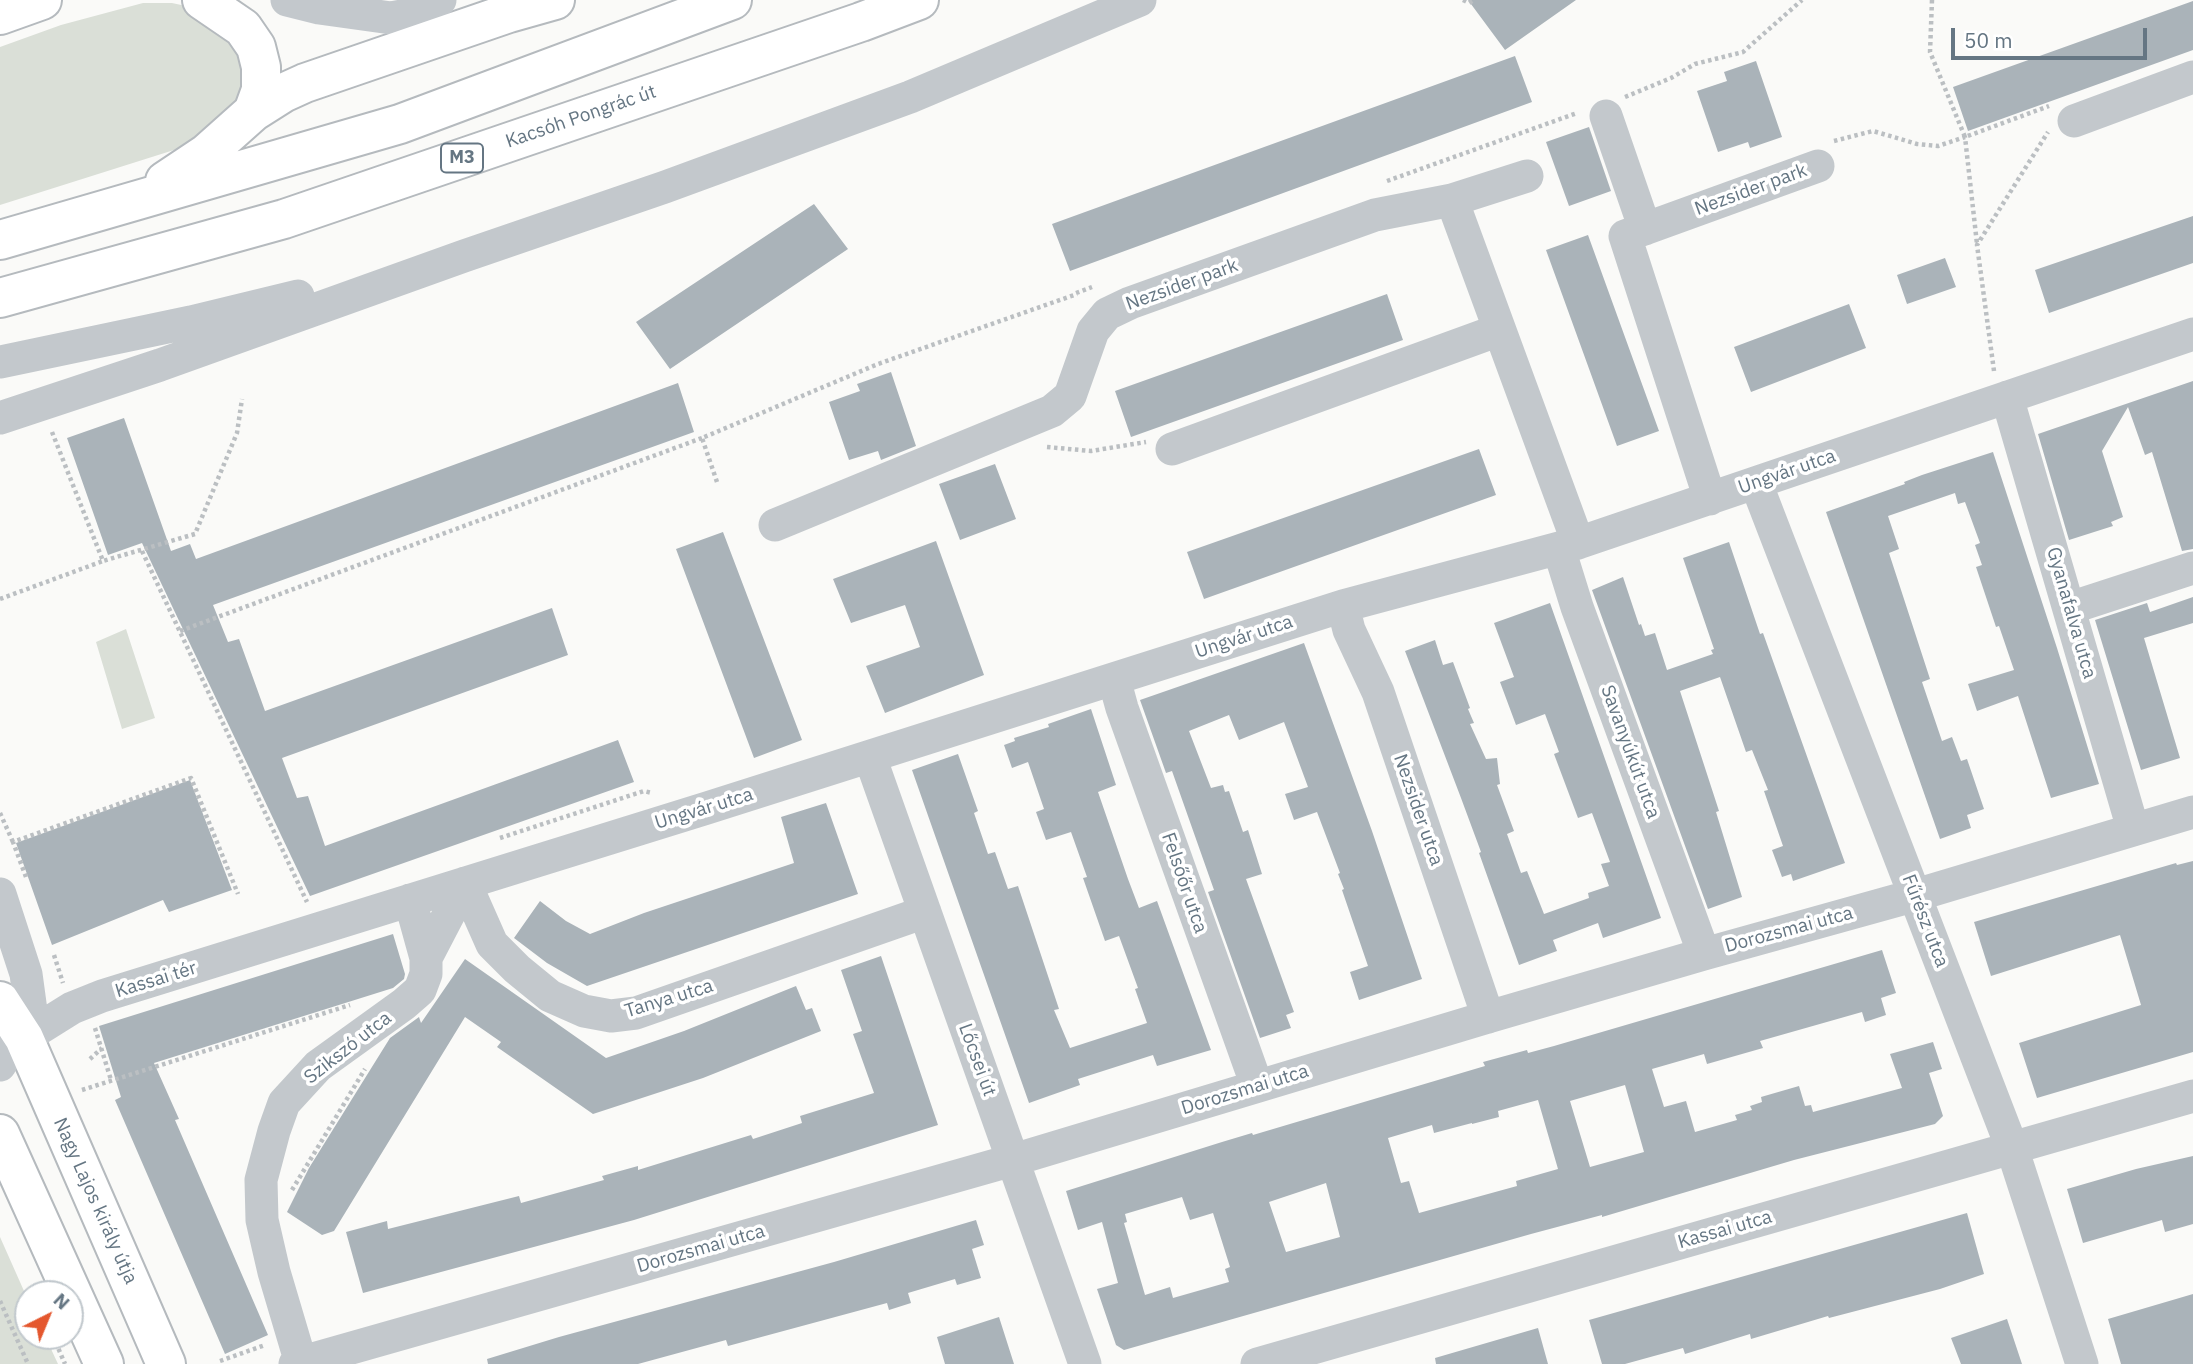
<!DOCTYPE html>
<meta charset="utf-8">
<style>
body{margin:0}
#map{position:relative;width:2193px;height:1364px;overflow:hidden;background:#fafaf8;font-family:"IBM Plex Sans",sans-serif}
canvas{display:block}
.north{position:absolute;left:14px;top:1280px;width:70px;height:70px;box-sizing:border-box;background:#fff;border:2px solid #c1c8cd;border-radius:50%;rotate:43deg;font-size:19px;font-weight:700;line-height:28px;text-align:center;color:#657683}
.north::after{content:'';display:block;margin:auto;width:24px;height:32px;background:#e4572e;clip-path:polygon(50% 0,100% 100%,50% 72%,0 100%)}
.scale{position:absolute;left:1951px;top:28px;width:196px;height:32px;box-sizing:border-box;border:4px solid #657683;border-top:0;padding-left:9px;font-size:21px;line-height:24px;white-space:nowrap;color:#657683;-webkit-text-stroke:5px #fff;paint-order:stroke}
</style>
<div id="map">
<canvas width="2193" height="1364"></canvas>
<div class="north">N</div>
<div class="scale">50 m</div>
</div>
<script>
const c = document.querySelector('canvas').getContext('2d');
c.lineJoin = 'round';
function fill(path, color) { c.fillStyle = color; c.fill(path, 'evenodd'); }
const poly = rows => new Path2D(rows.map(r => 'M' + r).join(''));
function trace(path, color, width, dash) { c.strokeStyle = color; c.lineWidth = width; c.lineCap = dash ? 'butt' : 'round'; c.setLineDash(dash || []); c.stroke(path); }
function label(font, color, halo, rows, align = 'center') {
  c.font = font + ' "IBM Plex Sans",sans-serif'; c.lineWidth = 7; c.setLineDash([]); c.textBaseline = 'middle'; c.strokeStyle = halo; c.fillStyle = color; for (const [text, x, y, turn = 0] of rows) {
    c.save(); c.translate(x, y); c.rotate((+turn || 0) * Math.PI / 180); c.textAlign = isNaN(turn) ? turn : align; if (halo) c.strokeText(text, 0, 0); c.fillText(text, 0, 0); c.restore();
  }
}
fill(poly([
 [143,3,172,3,195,8,231,32,252,90,212,138,0,205,0,47,61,25],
 [126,629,155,718,122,729,96,642],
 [0,1237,28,1300,28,1336,45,1336,58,1364,0,1364]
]), '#dadfd7');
fill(poly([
 [1468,0,1576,0,1505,50],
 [2193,1,2193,50,1968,131,1953,87],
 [1515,56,1532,102,1070,271,1052,224],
 [1756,61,1782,137,1750,148,1748,142,1718,152,1697,91,1727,81,1724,72],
 [1589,127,1611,191,1569,206,1546,142],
 [814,204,848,249,670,369,636,322],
 [2193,216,2193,263,2049,313,2035,270],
 [1588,235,1659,431,1617,446,1546,250],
 [1945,258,1956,287,1907,304,1897,275],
 [1387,294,1403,340,1131,437,1115,391],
 [1849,304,1866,348,1751,392,1734,347],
 [891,372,916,446,881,460,878,451,849,460,829,402,860,391,857,384],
 [2193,381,2193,549,2182,551,2152,452,2145,455,2128,407,2102,451,2123,517,2111,522,2113,526,2069,540,2038,434],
 [678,383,694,432,213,605,228,642,239,639,265,711,552,608,568,655,282,758,297,798,308,796,325,846,618,740,634,782,310,896,142,543,108,555,67,438,124,418,171,551,190,544,196,559],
 [1479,449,1496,495,1204,599,1187,552],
 [1993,452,2057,648,2099,784,2051,798,2018,696,1977,711,1968,684,2014,670,1999,626,1996,627,1976,567,1982,565,1975,545,1980,543,1965,502,1958,504,1955,493,1888,516,1899,549,1889,553,1930,679,1922,682,1942,741,1952,737,1961,761,1967,759,1984,809,1967,815,1971,828,1940,839,1826,512,1905,484,1904,482,1922,475],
 [995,464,1016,519,960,540,939,484],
 [723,532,802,740,754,758,676,549],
 [936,541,984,675,885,713,866,666,920,647,905,605,851,623,833,579],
 [1729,542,1760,634,1763,633,1845,863,1793,881,1791,874,1782,877,1772,850,1783,846,1764,791,1768,790,1752,750,1746,752,1720,677,1680,691,1719,811,1716,812,1742,897,1708,909,1592,590,1623,577,1639,625,1641,624,1645,636,1655,633,1667,670,1713,654,1711,650,1714,649,1683,558],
 [2193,597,2193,623,2144,638,2180,758,2141,770,2095,620,2147,603,2150,612],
 [1550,603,1661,918,1603,938,1598,923,1553,940,1557,951,1519,965,1479,853,1481,852,1461,798,1405,651,1435,640,1443,665,1453,662,1470,708,1468,709,1474,723,1470,724,1486,759,1497,758,1500,784,1497,785,1514,831,1507,834,1521,873,1527,871,1544,914,1589,898,1588,893,1609,886,1601,864,1610,862,1592,813,1578,818,1554,754,1559,752,1545,714,1516,725,1500,682,1514,677,1494,623],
 [1304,643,1372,831,1422,979,1359,1000,1350,972,1368,966,1342,890,1344,889,1338,874,1340,873,1317,812,1294,820,1285,794,1308,787,1284,722,1239,740,1229,715,1189,731,1211,788,1223,785,1225,792,1229,791,1243,832,1248,830,1262,874,1246,879,1294,1012,1286,1015,1291,1028,1260,1038,1208,892,1214,890,1172,771,1166,773,1140,700],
 [1091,709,1116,785,1098,792,1128,879,1139,908,1157,901,1211,1050,1157,1066,1153,1055,1078,1079,1080,1085,1029,1103,912,770,958,754,978,811,974,813,988,854,995,852,1008,889,1018,886,1059,1009,1054,1010,1070,1048,1147,1023,1135,989,1138,988,1119,936,1105,941,1083,878,1087,877,1071,832,1046,840,1036,812,1044,809,1028,762,1012,768,1004,745,1015,741,1014,738,1049,727,1048,724],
 [190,780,232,890,169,912,163,900,52,945,16,843],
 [826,803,858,894,587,986,547,963,514,938,540,901,566,921,590,934,644,913,794,863,781,817],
 [2193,861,2193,1052,2037,1098,2019,1043,2141,1005,2120,935,1991,976,1974,922,2176,863,2177,865],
 [393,934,405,974,404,979,393,988,154,1063,179,1119,175,1120,268,1335,225,1354,115,1100,121,1097,99,1026],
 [1882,950,1896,993,1881,998,1886,1015,1865,1022,1862,1012,1760,1041,1763,1048,1707,1064,1704,1054,1652,1069,1664,1107,1686,1101,1695,1132,1737,1120,1735,1115,1752,1110,1750,1106,1762,1102,1761,1097,1799,1086,1805,1106,1811,1105,1813,1112,1902,1088,1890,1054,1933,1042,1942,1069,1929,1073,1943,1116,1935,1124,1794,1160,1602,1217,1602,1215,1531,1234,1124,1350,1116,1345,1097,1289,1118,1283,1102,1222,1078,1230,1066,1191,1222,1142,1252,1133,1253,1135,1485,1066,1483,1062,1527,1050,1528,1053,1554,1046],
 [1625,1085,1644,1152,1590,1167,1570,1101],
 [1538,1100,1558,1169,1516,1181,1517,1186,1419,1213,1409,1181,1401,1183,1388,1138,1432,1125,1434,1133,1472,1123,1472,1124,1499,1117,1498,1111],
 [1326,1183,1340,1237,1286,1252,1269,1202],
 [1182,1197,1190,1220,1213,1213,1230,1267,1225,1269,1229,1282,1173,1298,1170,1287,1145,1295,1124,1223,1127,1222,1125,1214],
 [881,956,938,1125,634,1220,363,1293,346,1232,387,1221,388,1229,519,1196,521,1203,604,1180,602,1176,638,1166,638,1170,751,1135,753,1139,802,1123,800,1116,874,1093,853,1034,862,1031,841,970],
 [465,959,606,1058,684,1031,796,986,806,1010,812,1008,821,1031,703,1078,593,1114,497,1047,501,1042,465,1017,334,1231,322,1235,287,1212,309,1168,390,1038,419,1017,421,1023],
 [2193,1156,2193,1224,2165,1232,2162,1220,2083,1243,2067,1189,2136,1169],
 [1967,1213,1984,1274,1940,1289,1829,1318,1828,1316,1751,1339,1750,1334,1685,1354,1683,1348,1625,1364,1602,1364,1589,1320],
 [976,1220,984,1245,972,1249,981,1278,957,1285,955,1279,908,1293,911,1303,889,1310,887,1303,728,1346,726,1340,638,1364,488,1364,487,1359,559,1337,834,1262],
 [2193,1294,2193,1364,2121,1364,2108,1319],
 [999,1317,1014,1364,945,1364,937,1337],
 [2007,1319,2022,1364,1961,1364,1951,1338],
 [1538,1328,1548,1364,1436,1364,1435,1358]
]), '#aab3b9');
const major = poly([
 [202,0,243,28,256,47,261,67,261,90,253,112],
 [0,15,42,0],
 [165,181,207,153,253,112,283,93,305,83,509,13,555,0],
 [0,240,400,124,732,0],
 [0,298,284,219,861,22,919,0],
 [0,1001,24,1038,166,1364],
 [0,1134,104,1364]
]);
trace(major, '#b5babe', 42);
trace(poly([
 [1463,0,1469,3,1474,0],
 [1932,0,1930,52,1965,137,2049,106],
 [1625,97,1671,78,1695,64,1743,52,1802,0],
 [1834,141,1873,131,1917,144,1938,146,1965,137,1977,244],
 [1387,181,1577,113],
 [1076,293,1092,287],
 [1994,371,1977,245,2048,132],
 [52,432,103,561,195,534,237,433,242,399],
 [1047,447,1091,451,1146,442],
 [717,482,702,438,878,364,1077,294],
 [142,551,307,902],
 [0,599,103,561],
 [180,631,702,438],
 [0,813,13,842],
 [500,838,644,791,652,793],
 [26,877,13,842,191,778,238,894],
 [54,955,63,983],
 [95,1028,111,1080],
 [90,1059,102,1048],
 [82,1090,350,1005],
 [292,1190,365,1069],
 [0,1301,28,1364],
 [53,1336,65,1364],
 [220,1361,265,1345]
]), '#bbbfc2', 4.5, [3.5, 3.5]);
trace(poly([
 [287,0,319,8,391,18,412,14,440,0],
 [1606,116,1645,229],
 [2074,121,2193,77],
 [1452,200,1578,543],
 [0,362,191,322,298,296],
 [2007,397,2133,829],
 [0,418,160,365,464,256,665,187,910,97,1140,0],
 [1172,449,1499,330],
 [1756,483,2012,1148,2082,1364],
 [1710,499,1625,236,1818,166],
 [775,525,1052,411,1070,396,1093,331,1107,314,1130,303,1375,215,1452,200,1527,176],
 [1559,549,1577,607,1704,954],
 [1343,606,1349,630,1378,692,1488,1017],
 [2070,608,2193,568],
 [1114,679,1122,708,1257,1086],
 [870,757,1085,1364],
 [465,883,492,944,517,969,550,996,584,1011,611,1016,636,1013,925,912],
 [0,894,26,974,31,1011,24,1038],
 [426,958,465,883],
 [0,1065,7,1053,24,1038,72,1008,102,996,707,808,1343,606,1578,543,2193,334],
 [301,1363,274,1272,262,1220,261,1180,274,1131,284,1103,318,1066,404,1004,420,990,426,974,426,958,410,900],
 [295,1364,1013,1160,1488,1017,1704,954,1916,895,2193,812],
 [1257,1364,2193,1096]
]), '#c3c8cc', 33);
trace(major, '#fff', 38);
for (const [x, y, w] of [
 [462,158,42]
]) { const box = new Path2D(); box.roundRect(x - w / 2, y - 14.5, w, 29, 5); c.fillStyle = '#fff'; c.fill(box); trace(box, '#657683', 2); }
label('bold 18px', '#657683', null, [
 ["M3",462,158]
]);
label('19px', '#657683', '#fff', [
 ["Kacsóh Pongrác út",581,117,-19],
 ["Nezsider park",1751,190,-20],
 ["Nezsider park",1182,285,-20],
 ["Ungvár utca",1787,472,-19],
 ["Gyanafalva utca",2071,613,74],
 ["Ungvár utca",1244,637,-18],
 ["Savanyúkút utca",1630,752,70],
 ["Ungvár utca",704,809,-17],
 ["Nezsider utca",1418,810,71],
 ["Felsőőr utca",1184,883,71],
 ["Fűrész utca",1925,921,69],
 ["Dorozsmai utca",1789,930,-15],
 ["Kassai tér",156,980,-17],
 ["Tanya utca",669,999,-17],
 ["Szikszó utca",348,1048,-38],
 ["Lőcsei út",977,1060,70],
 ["Dorozsmai utca",1245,1090,-17],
 ["Nagy Lajos király útja",95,1201,66],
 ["Kassai utca",1725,1230,-16],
 ["Dorozsmai utca",701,1249,-16]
]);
</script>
